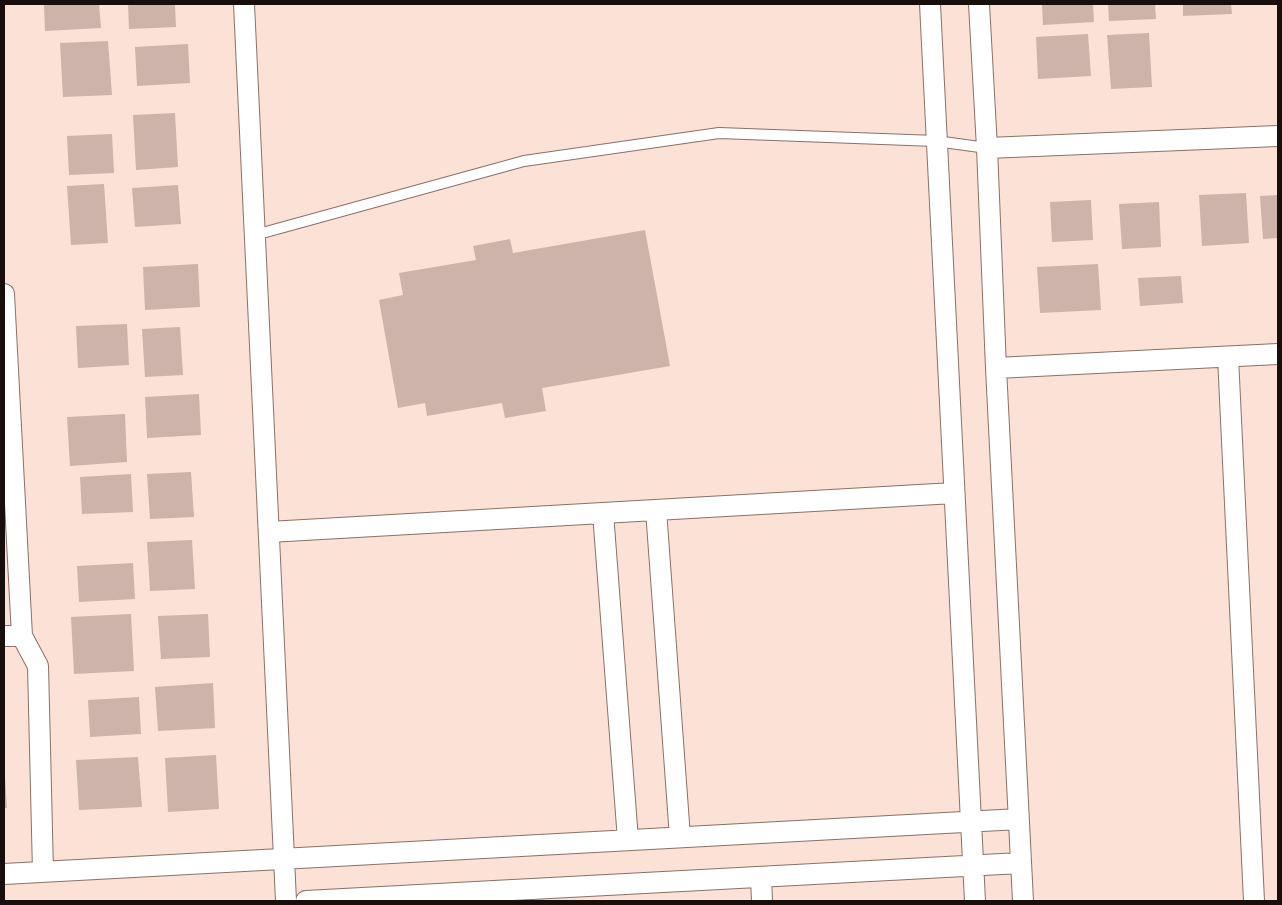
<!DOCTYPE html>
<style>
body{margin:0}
#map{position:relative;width:1282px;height:905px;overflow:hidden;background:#fce1d6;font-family:"Space Grotesk",sans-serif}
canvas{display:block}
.frame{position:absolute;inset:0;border:5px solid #180f0c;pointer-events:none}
</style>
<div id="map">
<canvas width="1282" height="905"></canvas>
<div class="frame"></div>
</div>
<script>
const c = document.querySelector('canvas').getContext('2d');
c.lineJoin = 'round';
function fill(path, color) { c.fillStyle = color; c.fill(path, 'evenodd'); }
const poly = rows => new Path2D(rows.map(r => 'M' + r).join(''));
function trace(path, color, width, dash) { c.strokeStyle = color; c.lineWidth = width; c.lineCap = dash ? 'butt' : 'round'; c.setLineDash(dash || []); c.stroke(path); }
fill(poly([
 [44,4,99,4,101,28,45,31],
 [128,4,175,4,176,27,129,29],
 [1042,4,1093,4,1094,22,1043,25],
 [1108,4,1155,4,1156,19,1109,21],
 [1183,4,1231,4,1232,14,1183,16],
 [1149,33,1152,87,1111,89,1107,35],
 [1088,34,1091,76,1038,79,1036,37],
 [108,41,112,95,63,97,60,43],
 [188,44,190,83,137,86,135,47],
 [175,113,178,167,136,170,133,115],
 [112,134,114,173,69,175,67,136],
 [104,184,108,243,71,245,67,186],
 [178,185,181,224,135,227,132,188],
 [1246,193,1249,243,1202,246,1199,195],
 [1278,195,1278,238,1263,239,1260,196],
 [1091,200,1093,240,1052,242,1050,202],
 [1159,202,1161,247,1122,249,1119,204],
 [645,230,670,366,542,388,546,411,505,418,502,403,427,416,425,403,398,408,379,300,403,295,399,273,476,260,473,246,510,239,513,253],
 [198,264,200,307,145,310,143,267],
 [1098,264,1101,310,1040,313,1037,267],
 [1181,276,1183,303,1140,306,1138,278],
 [127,324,129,365,78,368,76,326],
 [180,327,183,375,145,377,142,329],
 [199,394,201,435,147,438,145,397],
 [125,414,127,462,70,466,67,417],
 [191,472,194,517,150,519,147,474],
 [131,474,133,512,82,514,80,477],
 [192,540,195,589,150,591,147,542],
 [133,563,135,599,79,602,77,566],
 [131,614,134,671,74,674,71,617],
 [208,614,210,657,161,659,158,616],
 [213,683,215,728,158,731,155,687],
 [139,697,141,734,90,737,88,700],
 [216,755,219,809,168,812,165,758],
 [138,757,142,807,79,810,76,760],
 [4,777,5,777,7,808,4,808]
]), '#cdb3a9');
const lane = poly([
 [255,235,524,161,719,133,936,141,987,148]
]);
const street = poly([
 [244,4,286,901],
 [930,4,975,901],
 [979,4,987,148,996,368,1023,901],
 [987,148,1278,136],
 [4,294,22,636,4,636],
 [1228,357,1254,901],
 [996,368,1278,354],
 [656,510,680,837],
 [603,513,628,840],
 [269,532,954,493],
 [22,636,38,666,43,872],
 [4,874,1019,819],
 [761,877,762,901],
 [306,901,1021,863]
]);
trace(lane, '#897168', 12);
trace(street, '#897168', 22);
trace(lane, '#fff', 10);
trace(street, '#fff', 20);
</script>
